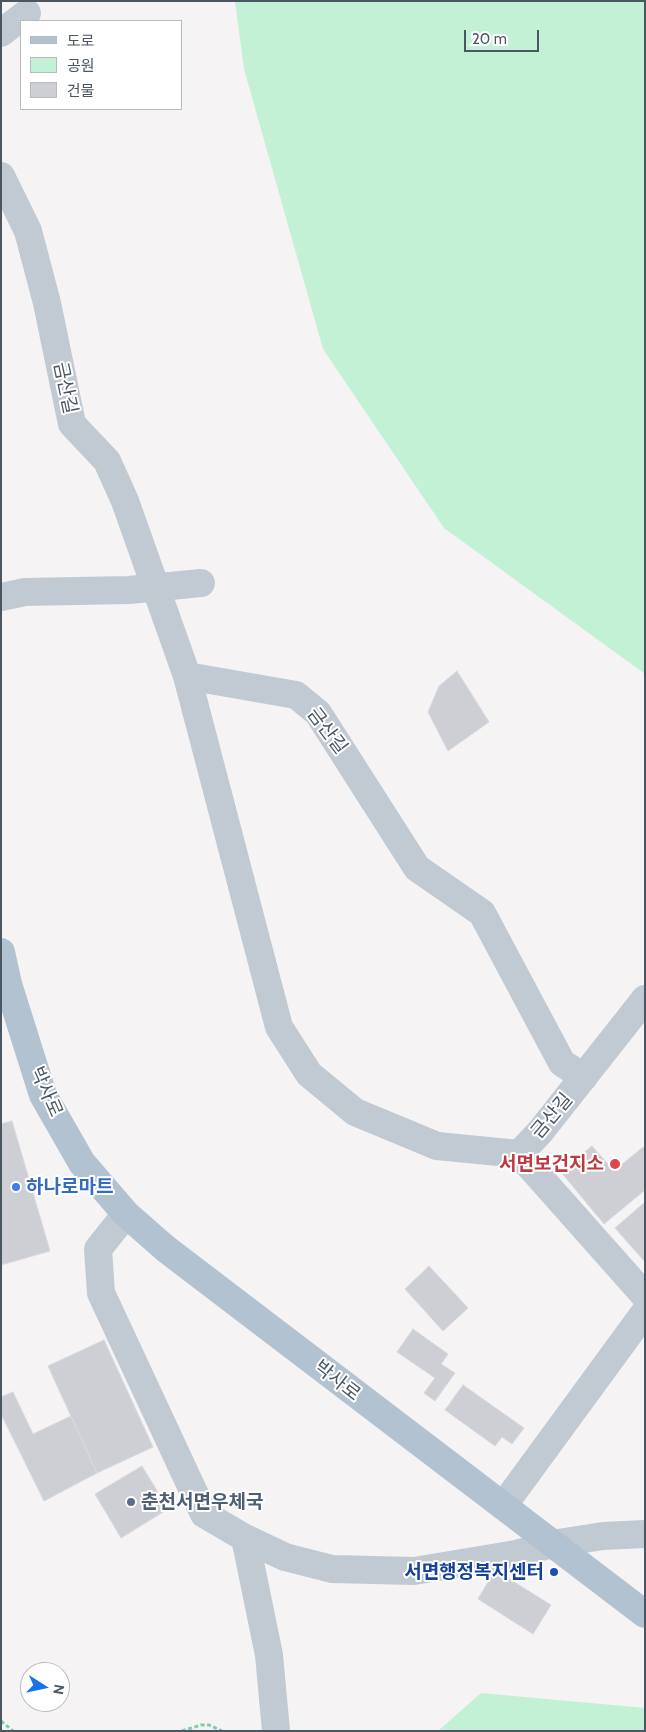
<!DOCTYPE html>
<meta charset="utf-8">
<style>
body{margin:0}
#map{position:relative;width:646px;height:1732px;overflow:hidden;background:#f5f3f3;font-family:Cabin,"Noto Sans KR",sans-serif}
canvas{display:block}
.frame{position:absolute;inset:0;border:2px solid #4a5661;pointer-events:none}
.legend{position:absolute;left:20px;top:20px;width:162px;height:90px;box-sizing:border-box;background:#fff;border:1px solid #b7bbc0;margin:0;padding:6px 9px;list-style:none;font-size:15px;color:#4a5661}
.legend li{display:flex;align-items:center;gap:10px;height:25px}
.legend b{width:25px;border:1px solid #b7bbc0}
.north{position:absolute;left:20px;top:1662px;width:50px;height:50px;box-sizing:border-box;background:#fff;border:1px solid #b7bbc0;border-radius:50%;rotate:100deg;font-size:14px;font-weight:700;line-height:20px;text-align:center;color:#4a5661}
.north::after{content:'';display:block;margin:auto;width:18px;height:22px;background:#1a73e8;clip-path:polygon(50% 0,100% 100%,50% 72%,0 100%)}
.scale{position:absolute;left:464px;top:30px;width:75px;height:22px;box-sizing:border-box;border:2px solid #4a5661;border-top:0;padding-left:6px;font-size:15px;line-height:18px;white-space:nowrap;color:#4a5661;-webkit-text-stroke:4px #fff;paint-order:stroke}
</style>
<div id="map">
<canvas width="646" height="1732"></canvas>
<div class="frame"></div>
<ul class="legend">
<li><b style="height:6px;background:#b3c2d1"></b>도로</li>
<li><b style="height:14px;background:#c3f1d5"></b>공원</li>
<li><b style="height:14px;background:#cdcfd5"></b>건물</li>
</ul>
<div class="north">N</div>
<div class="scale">20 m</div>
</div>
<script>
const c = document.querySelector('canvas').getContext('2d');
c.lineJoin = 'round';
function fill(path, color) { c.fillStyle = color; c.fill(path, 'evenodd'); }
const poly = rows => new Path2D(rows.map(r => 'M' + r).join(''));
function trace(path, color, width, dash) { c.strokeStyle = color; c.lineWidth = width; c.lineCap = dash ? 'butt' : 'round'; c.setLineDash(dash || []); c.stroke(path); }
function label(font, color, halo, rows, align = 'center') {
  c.font = font + ' Cabin,"Noto Sans KR",sans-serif'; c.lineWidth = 4; c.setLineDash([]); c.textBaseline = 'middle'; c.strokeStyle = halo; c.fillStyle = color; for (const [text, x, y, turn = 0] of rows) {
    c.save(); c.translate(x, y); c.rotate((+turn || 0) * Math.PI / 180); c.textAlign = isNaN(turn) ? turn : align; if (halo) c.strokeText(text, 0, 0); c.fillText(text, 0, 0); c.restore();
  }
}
fill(poly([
 [235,1,645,1,645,674,444,528,323,349,244,69],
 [481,1693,645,1708,645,1731,438,1731]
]), '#c3f1d5');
const building = poly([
 [457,671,489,722,448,751,428,712,439,686,457,671],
 [12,1121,50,1251,1,1265,1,1124,12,1121],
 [592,1146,614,1171,643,1147,645,1149,645,1190,604,1224,561,1172,592,1146],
 [645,1202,645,1262,615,1228,645,1202],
 [429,1266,468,1308,443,1331,405,1289,429,1266],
 [413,1329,448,1354,441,1364,455,1373,435,1401,424,1393,435,1378,397,1352,413,1329],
 [104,1340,153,1447,97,1473,48,1366,104,1340],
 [463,1385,524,1428,512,1444,502,1437,495,1446,445,1410,463,1385],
 [13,1392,33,1434,71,1416,97,1473,44,1501,1,1414,1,1397,13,1392],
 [142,1466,168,1509,121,1538,95,1494,142,1466],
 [495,1570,551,1605,533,1634,478,1599,495,1570]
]);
fill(building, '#cdcfd5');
trace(building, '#d7d9de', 1);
trace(poly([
 [1,1721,13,1731],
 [182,1731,201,1725,209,1725,222,1731]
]), '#7ad0a6', 3, [4, 2.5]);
trace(poly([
 [1,33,27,13],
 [1,176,28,231,47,303,72,424,107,461,125,501,187,676,279,1027,309,1074,355,1112,437,1146,519,1154],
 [1,597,25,592,129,590,201,583],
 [187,676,296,695,318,713,417,868,482,913,562,1063,584,1077],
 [519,1154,540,1132,645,999],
 [519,1154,645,1296],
 [126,1214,98,1249,101,1293,204,1514,245,1538,285,1557,332,1569,414,1571,516,1554,552,1544,603,1536,645,1534],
 [503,1506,645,1312],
 [245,1538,269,1655,276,1731]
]), '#c1cad2', 28);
trace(poly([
 [1,952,8,984,43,1095,82,1163,126,1214,166,1249,645,1614]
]), '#b3c2d1', 28);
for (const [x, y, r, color] of [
 [615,1164,6,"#e0444e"],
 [16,1187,5,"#3f7fe0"],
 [131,1502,5,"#5c6f8a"],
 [554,1572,5,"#1a4fb4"]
]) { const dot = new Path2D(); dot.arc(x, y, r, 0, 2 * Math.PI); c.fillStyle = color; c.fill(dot); trace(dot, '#fff', 2); }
label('19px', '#4a5661', '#fff', [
 ["금산길",65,388,78],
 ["금산길",327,731,53],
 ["박사로",46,1092,66],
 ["금산길",552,1116,-50],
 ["박사로",337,1381,38]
]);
label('bold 19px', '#be3a42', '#fff', [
 ["서면보건지소",604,1164]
], 'right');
label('bold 19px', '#366cbe', '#fff', [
 ["하나로마트",26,1187]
], 'left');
label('bold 19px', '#4e5e75', '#fff', [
 ["춘천서면우체국",141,1502]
], 'left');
label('bold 19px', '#164399', '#fff', [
 ["서면행정복지센터",544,1572]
], 'right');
</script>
